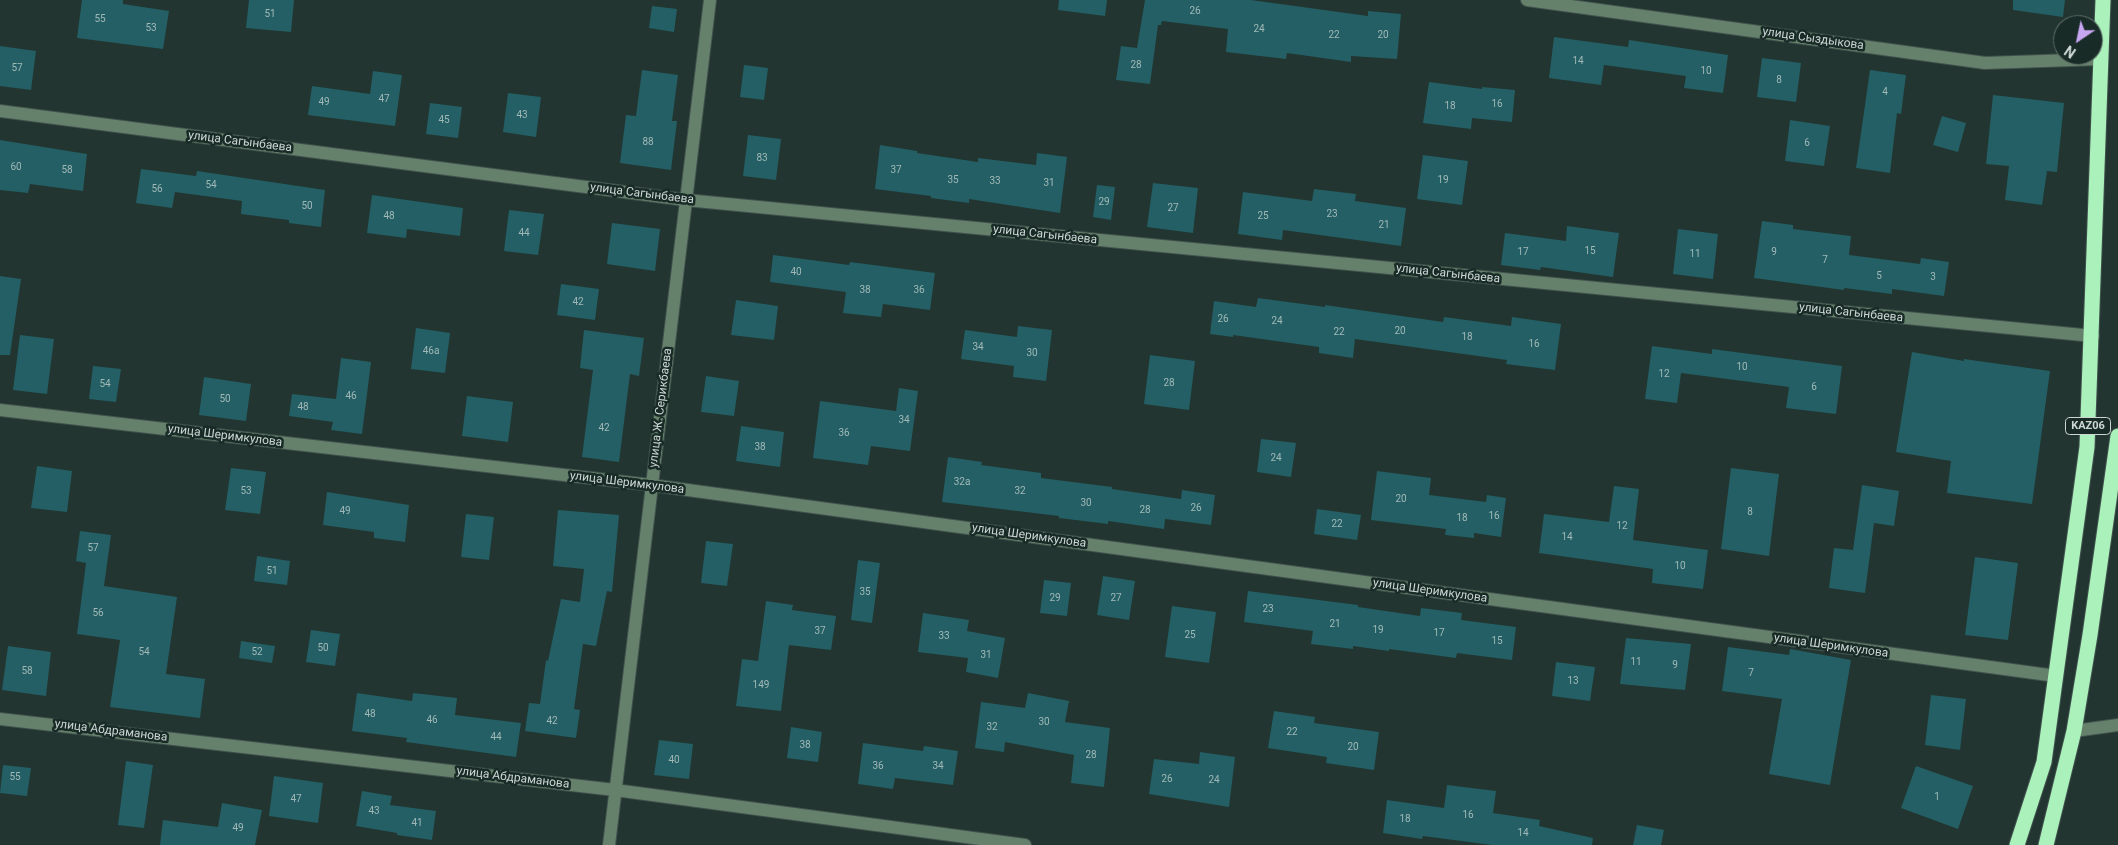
<!DOCTYPE html>
<meta charset="utf-8">
<style>
body{margin:0}
#map{position:relative;width:2118px;height:845px;overflow:hidden;background:#233530;font-family:Roboto,sans-serif}
canvas{display:block}
.north{position:absolute;left:2053px;top:15px;width:50px;height:50px;box-sizing:border-box;background:#192b26;border:1px solid #61706c;border-radius:50%;rotate:214deg;font-size:14px;font-weight:700;line-height:20px;text-align:center;color:#ccd7d4}
.north::after{content:'';display:block;margin:auto;width:18px;height:22px;background:#c6a6f0;clip-path:polygon(50% 0,100% 100%,50% 72%,0 100%)}
</style>
<div id="map">
<canvas width="2118" height="845"></canvas>
<div class="north">N</div>
</div>
<script>
const c = document.querySelector('canvas').getContext('2d');
c.lineJoin = 'round';
function fill(path, color) { c.fillStyle = color; c.fill(path, 'evenodd'); }
const poly = rows => new Path2D(rows.map(r => 'M' + r).join(''));
function trace(path, color, width, dash) { c.strokeStyle = color; c.lineWidth = width; c.lineCap = dash ? 'butt' : 'round'; c.setLineDash(dash || []); c.stroke(path); }
function label(font, color, halo, rows, align = 'center') {
  c.font = font + ' Roboto,sans-serif'; c.lineWidth = 5; c.setLineDash([]); c.textBaseline = 'middle'; c.strokeStyle = halo; c.fillStyle = color; for (const [text, x, y, turn = 0] of rows) {
    c.save(); c.translate(x, y); c.rotate((+turn || 0) * Math.PI / 180); c.textAlign = isNaN(turn) ? turn : align; if (halo) c.strokeText(text, 0, 0); c.fillText(text, 0, 0); c.restore();
  }
}
fill(poly([
 [82,0,123,0,123,4,169,11,163,49,77,38],
 [249,0,294,0,291,32,246,28],
 [1059,0,1107,0,1105,16,1058,10],
 [1145,0,1251,0,1368,16,1368,11,1401,14,1397,59,1351,56,1351,62,1287,53,1286,59,1226,52,1228,29,1162,21,1161,25,1158,25,1150,84,1116,80,1121,46,1137,48],
 [2013,0,2065,0,2063,17,2013,10],
 [652,6,677,9,674,32,649,28],
 [1554,37,1628,47,1629,40,1728,55,1723,93,1684,88,1686,76,1604,65,1601,85,1549,78],
 [0,46,36,51,31,90,0,86],
 [1762,58,1801,63,1796,102,1757,97],
 [744,65,768,68,764,100,740,97],
 [642,70,678,75,672,121,677,121,671,170,620,163,626,115,636,116],
 [1870,70,1906,75,1901,114,1897,113,1890,173,1856,168],
 [373,71,402,75,395,126,308,115,312,86,370,94],
 [1429,82,1482,89,1482,87,1515,90,1512,122,1472,118,1471,129,1423,123],
 [508,93,541,97,536,137,503,132],
 [1993,95,2064,103,2057,172,2047,171,2042,205,2005,200,2009,166,1986,164],
 [430,103,462,107,458,138,426,134],
 [1942,116,1966,123,1958,152,1933,145],
 [1790,120,1830,126,1824,166,1785,161],
 [748,135,781,139,776,180,743,176],
 [0,140,87,154,83,191,30,184,28,193,0,190],
 [880,145,917,151,917,153,978,162,978,158,1036,165,1037,153,1067,157,1060,213,969,199,969,203,931,198,931,196,875,189],
 [1423,155,1468,161,1462,205,1417,199],
 [141,169,196,176,197,171,325,190,321,227,289,223,289,220,241,214,242,201,175,192,172,208,136,203],
 [1153,183,1198,188,1193,233,1147,227],
 [1097,185,1115,187,1111,220,1093,217],
 [1314,189,1356,194,1355,201,1406,208,1401,246,1283,230,1282,240,1238,234,1243,192,1312,201],
 [372,195,463,208,460,236,407,229,406,238,367,233],
 [509,210,544,214,538,255,504,251],
 [1762,221,1793,225,1793,229,1851,236,1849,255,1920,264,1921,258,1949,262,1944,296,1892,289,1892,294,1844,288,1844,290,1754,278],
 [612,223,660,229,655,271,607,264],
 [1567,226,1619,233,1613,277,1541,267,1540,270,1501,265,1505,233,1566,241],
 [1678,229,1718,234,1713,279,1673,274],
 [773,255,849,265,850,262,935,273,930,310,883,304,881,317,843,313,846,292,770,282],
 [0,276,21,279,10,355,0,355],
 [561,284,599,289,595,320,557,315],
 [1258,298,1325,307,1325,305,1443,322,1444,317,1511,326,1512,317,1561,324,1555,370,1506,364,1507,360,1355,339,1353,358,1319,353,1319,347,1233,335,1233,337,1210,334,1214,301,1256,307],
 [736,300,778,306,774,340,731,335],
 [1018,326,1052,330,1046,381,1013,377,1014,366,961,359,965,330,1017,337],
 [416,328,450,333,445,373,411,369],
 [584,330,644,338,639,376,630,374,619,462,582,457,593,370,580,368],
 [20,335,54,339,47,394,13,390],
 [1652,346,1712,354,1712,349,1842,366,1836,414,1786,408,1789,387,1681,373,1677,403,1645,399],
 [1912,352,1964,361,1964,359,2050,371,2032,504,1947,493,1951,461,1896,452],
 [1150,355,1195,361,1189,410,1144,404],
 [341,358,371,362,362,434,331,430,333,422,289,416,292,394,336,399],
 [93,366,121,369,116,402,89,399],
 [706,376,739,381,734,416,701,412],
 [204,377,251,384,246,421,199,415],
 [899,388,918,391,910,451,871,446,868,465,813,458,820,401,896,411],
 [467,396,513,402,508,442,462,436],
 [741,426,784,432,780,467,736,461],
 [1261,439,1296,443,1291,477,1257,472],
 [948,457,982,462,981,465,1041,473,1041,478,1112,487,1112,489,1181,499,1182,490,1215,495,1211,525,1165,519,1164,529,1108,521,1108,524,1059,518,1059,516,942,502],
 [37,466,72,471,67,512,31,508],
 [231,468,266,472,260,514,225,510],
 [1731,468,1779,474,1769,556,1721,549],
 [1377,471,1431,478,1429,495,1486,502,1487,495,1506,498,1501,537,1474,533,1474,538,1445,535,1446,529,1371,520],
 [1862,485,1899,491,1894,526,1874,523,1865,593,1829,588,1834,548,1853,550],
 [1614,486,1639,489,1633,540,1708,550,1703,589,1652,583,1653,569,1539,553,1544,514,1609,522],
 [327,492,409,505,405,542,374,538,374,532,323,525],
 [1317,509,1361,515,1357,540,1314,534],
 [558,510,619,515,612,592,607,591,596,646,583,644,574,709,580,710,576,738,525,731,529,703,540,704,546,660,548,661,561,599,580,602,584,569,553,566],
 [466,514,494,517,489,560,461,557],
 [80,531,111,535,104,586,177,597,166,674,205,679,200,718,110,707,120,640,77,634,86,563,76,561],
 [706,541,733,544,727,586,701,583],
 [257,556,290,561,287,585,254,581],
 [1975,557,2018,563,2008,640,1965,635],
 [858,560,880,563,872,623,851,620],
 [1103,576,1135,581,1129,620,1097,615],
 [1044,580,1071,583,1067,616,1040,613],
 [1248,591,1358,605,1358,607,1420,616,1421,608,1462,613,1461,620,1516,627,1512,660,1457,653,1456,658,1389,649,1389,651,1353,646,1353,649,1311,644,1313,631,1244,622],
 [766,601,793,605,792,610,836,616,831,650,789,645,781,711,736,706,742,659,758,661],
 [1172,606,1216,612,1209,663,1165,657],
 [923,613,969,620,967,631,1005,638,998,678,966,672,968,658,918,652],
 [311,630,340,634,335,666,306,662],
 [1626,638,1691,644,1685,690,1620,684],
 [241,641,275,646,272,663,239,658],
 [8,646,51,652,46,696,2,690],
 [1728,647,1789,655,1790,649,1851,660,1830,785,1769,774,1782,699,1722,691],
 [1556,662,1595,667,1590,701,1552,696],
 [357,693,412,701,413,693,457,698,455,715,521,723,516,757,406,742,407,738,352,731],
 [1028,693,1069,701,1065,722,1110,728,1104,787,1071,783,1074,755,1005,742,1004,752,975,748,981,702,1025,708],
 [1931,695,1966,699,1960,750,1925,745],
 [1274,711,1315,717,1314,723,1379,732,1374,770,1326,763,1327,757,1268,748],
 [791,727,822,732,818,762,787,758],
 [659,740,693,744,689,779,654,775],
 [863,743,923,751,924,746,958,751,953,785,895,778,893,789,858,784],
 [1200,752,1235,757,1229,807,1149,794,1154,759,1199,764],
 [126,761,153,765,144,828,118,825],
 [3,765,31,768,27,796,0,793],
 [1916,766,1973,786,1958,829,1901,808],
 [274,776,323,783,318,823,269,816],
 [1447,785,1496,791,1493,813,1540,820,1539,826,1593,838,1592,845,1492,845,1423,836,1422,839,1383,833,1387,800,1444,808],
 [362,791,392,796,390,805,436,811,432,840,397,835,397,833,356,826],
 [222,803,262,810,255,845,160,845,163,820,218,827],
 [1637,825,1664,830,1661,845,1633,845]
]), '#235f64');
const minor = poly([
 [1527,0,1985,63,2101,59],
 [0,111,686,200,2093,336],
 [0,410,651,485,2056,676],
 [0,719,615,790,1025,845],
 [2074,731,2118,725],
 [609,845,710,0]
]);
const highway = poly([
 [2017,845,2044,762,2087,447,2103,0],
 [2046,845,2074,731,2090,635,2118,436]
]);
trace(minor, '#41524e', 14);
trace(highway, '#41524e', 17);
trace(minor, '#65816b', 12);
trace(highway, '#abf1bb', 15);
label('10px', '#a2b9b8', null, [
 ["26",1195,11],
 ["51",270,14],
 ["55",100,19],
 ["53",151,28],
 ["24",1259,29],
 ["22",1334,35],
 ["20",1383,35],
 ["14",1578,61],
 ["28",1136,65],
 ["57",17,68],
 ["10",1706,71],
 ["8",1779,80],
 ["4",1885,92],
 ["47",384,99],
 ["49",324,102],
 ["16",1497,104],
 ["18",1450,106],
 ["43",522,115],
 ["45",444,120],
 ["88",648,142],
 ["6",1807,143],
 ["83",762,158],
 ["60",16,167],
 ["58",67,170],
 ["37",896,170],
 ["35",953,180],
 ["19",1443,180],
 ["33",995,181],
 ["31",1049,183],
 ["54",211,185],
 ["56",157,189],
 ["29",1104,202],
 ["50",307,206],
 ["27",1173,208],
 ["23",1332,214],
 ["48",389,216],
 ["25",1263,216],
 ["21",1384,225],
 ["44",524,233],
 ["15",1590,251],
 ["17",1523,252],
 ["9",1774,252],
 ["11",1695,254],
 ["7",1825,260],
 ["40",796,272],
 ["5",1879,276],
 ["3",1933,277],
 ["38",865,290],
 ["36",919,290],
 ["42",578,302],
 ["26",1223,319],
 ["24",1277,321],
 ["20",1400,331],
 ["22",1339,332],
 ["18",1467,337],
 ["16",1534,344],
 ["34",978,347],
 ["46а",431,351],
 ["30",1032,353],
 ["10",1742,367],
 ["12",1664,374],
 ["28",1169,383],
 ["54",105,384],
 ["6",1814,387],
 ["46",351,396],
 ["50",225,399],
 ["48",303,407],
 ["34",904,420],
 ["42",604,428],
 ["36",844,433],
 ["38",760,447],
 ["24",1276,458],
 ["32а",962,482],
 ["53",246,491],
 ["32",1020,491],
 ["20",1401,499],
 ["30",1086,503],
 ["26",1196,508],
 ["28",1145,510],
 ["49",345,511],
 ["8",1750,512],
 ["16",1494,516],
 ["18",1462,518],
 ["22",1337,524],
 ["12",1622,526],
 ["14",1567,537],
 ["57",93,548],
 ["10",1680,566],
 ["51",272,571],
 ["35",865,592],
 ["29",1055,598],
 ["27",1116,598],
 ["23",1268,609],
 ["56",98,613],
 ["21",1335,624],
 ["19",1378,630],
 ["37",820,631],
 ["17",1439,633],
 ["25",1190,635],
 ["33",944,636],
 ["15",1497,641],
 ["50",323,648],
 ["54",144,652],
 ["52",257,652],
 ["31",986,655],
 ["11",1636,662],
 ["9",1675,665],
 ["58",27,671],
 ["7",1751,673],
 ["13",1573,681],
 ["149",761,685],
 ["48",370,714],
 ["46",432,720],
 ["42",552,721],
 ["30",1044,722],
 ["32",992,727],
 ["22",1292,732],
 ["44",496,737],
 ["38",805,745],
 ["20",1353,747],
 ["28",1091,755],
 ["40",674,760],
 ["36",878,766],
 ["34",938,766],
 ["55",15,777],
 ["26",1167,779],
 ["24",1214,780],
 ["1",1937,797],
 ["47",296,799],
 ["43",374,811],
 ["16",1468,815],
 ["18",1405,819],
 ["41",417,823],
 ["49",238,828],
 ["14",1523,833]
]);
for (const [x, y, w] of [
 [2088,426,45]
]) { const box = new Path2D(); box.roundRect(x - w / 2, y - 8.5, w, 17, 4); c.fillStyle = '#192b26'; c.fill(box); trace(box, '#ccd7d4', 1); }
label('bold 11px', '#ccd7d4', null, [
 ["KАZ06",2088,426]
]);
label('12px', '#ccd7d4', '#192b26', [
 ["улица Сыздыкова",1813,39,8],
 ["улица Сагынбаева",240,142,7],
 ["улица Сагынбаева",642,194,7],
 ["улица Сагынбаева",1045,235,6],
 ["улица Сагынбаева",1448,274,6],
 ["улица Сагынбаева",1851,313,6],
 ["улица Ж. Серикбаева",661,408,-83],
 ["улица Шеримкулова",225,436,7],
 ["улица Шеримкулова",627,483,7],
 ["улица Шеримкулова",1029,536,8],
 ["улица Шеримкулова",1430,591,8],
 ["улица Шеримкулова",1831,646,8],
 ["улица Абдраманова",111,731,7],
 ["улица Абдраманова",513,778,7]
]);
</script>
